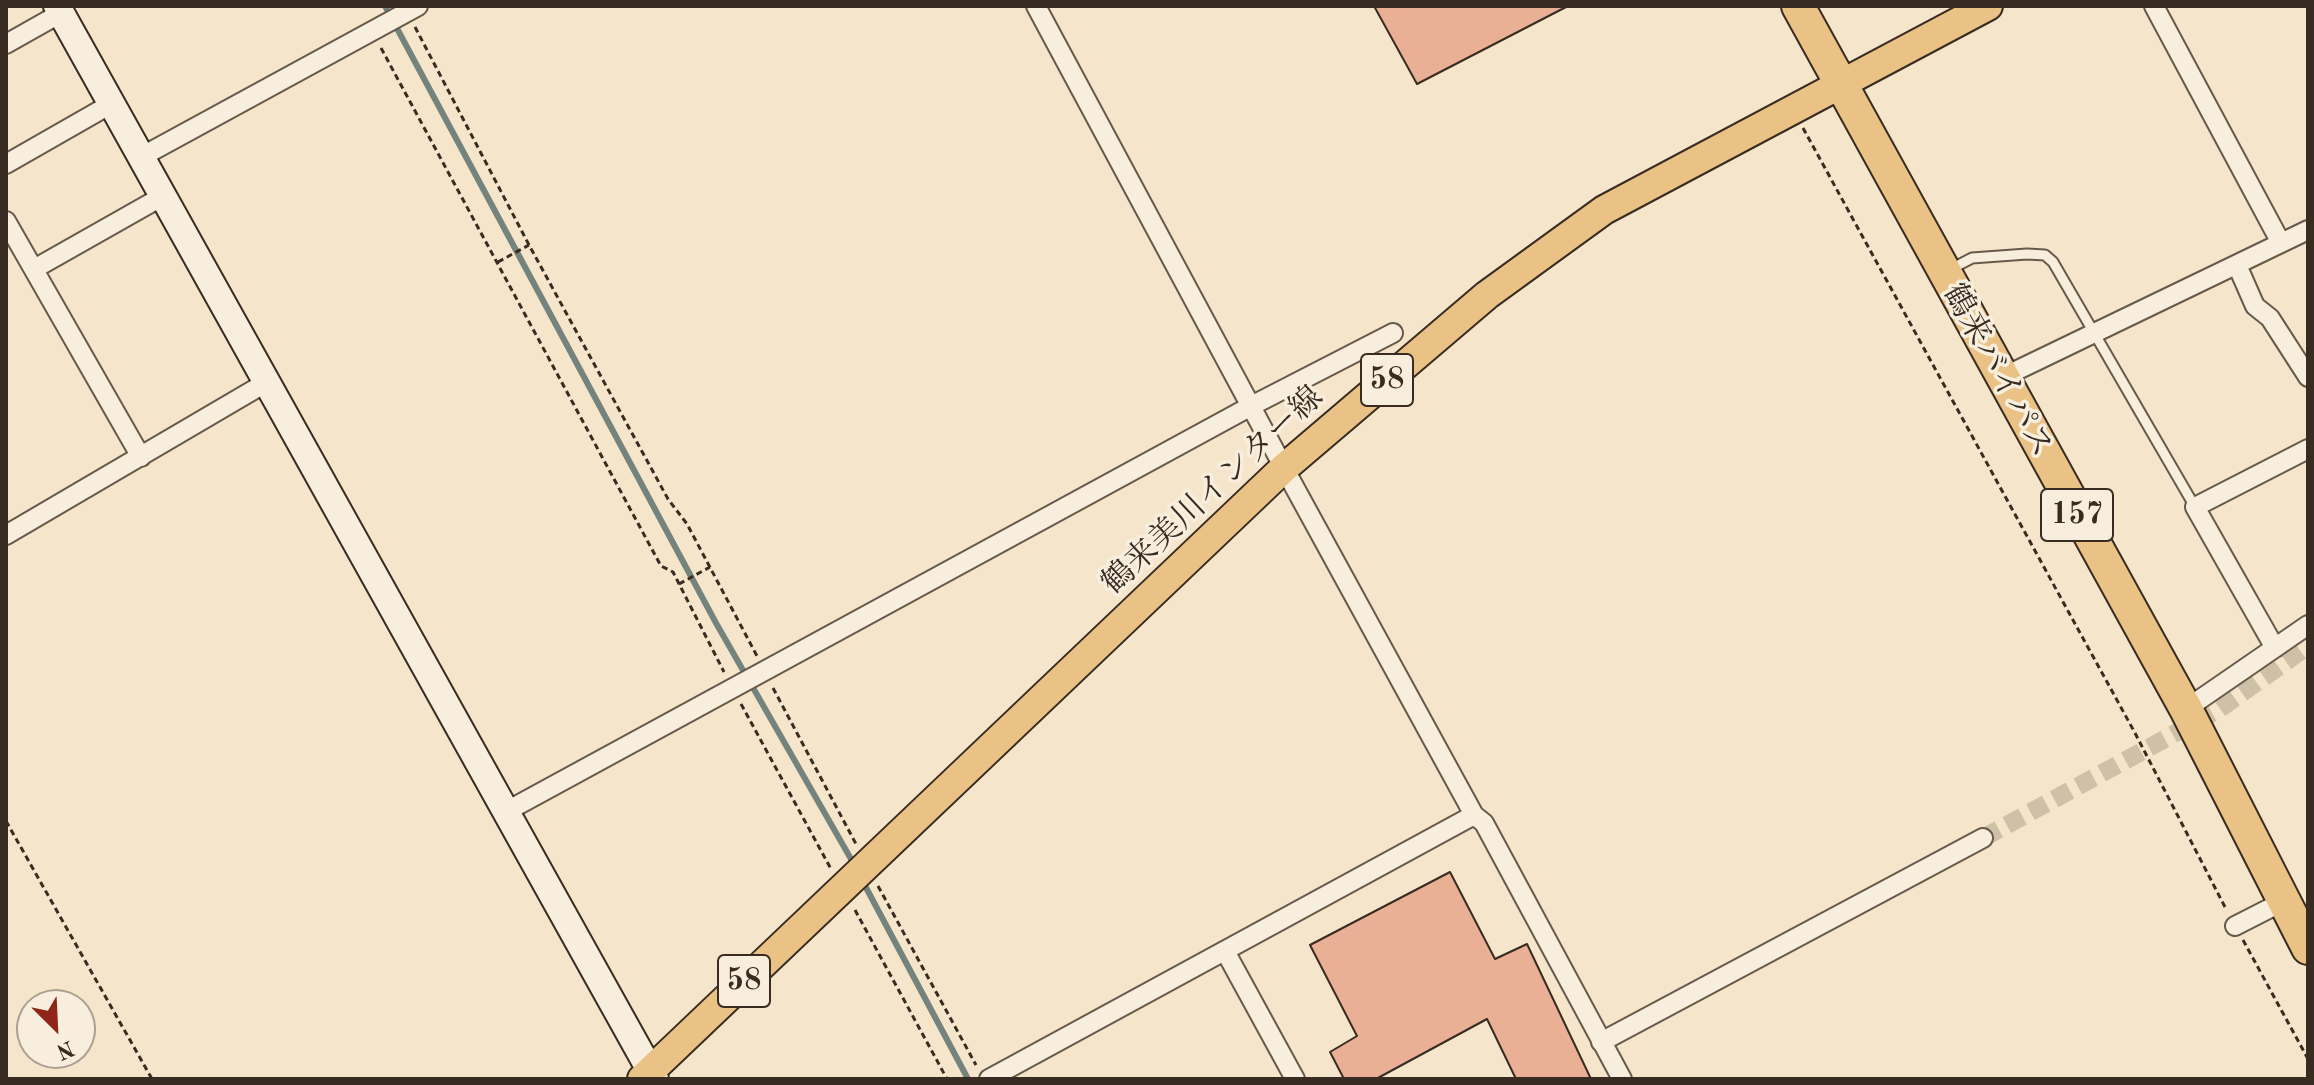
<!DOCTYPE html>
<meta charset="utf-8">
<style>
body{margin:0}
#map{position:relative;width:2314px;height:1085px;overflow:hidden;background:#f5e5ca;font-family:"Old Standard TT",serif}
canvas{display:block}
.frame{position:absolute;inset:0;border:8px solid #382b21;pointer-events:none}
.north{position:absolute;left:16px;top:989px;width:80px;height:80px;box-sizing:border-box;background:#f8eedd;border:2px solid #aba092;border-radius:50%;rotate:156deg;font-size:22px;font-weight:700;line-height:32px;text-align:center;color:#382b21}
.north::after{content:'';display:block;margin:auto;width:28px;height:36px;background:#8f2418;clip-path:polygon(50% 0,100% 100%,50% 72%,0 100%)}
</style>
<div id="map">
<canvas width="2314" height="1085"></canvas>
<div class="frame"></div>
<div class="north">N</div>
</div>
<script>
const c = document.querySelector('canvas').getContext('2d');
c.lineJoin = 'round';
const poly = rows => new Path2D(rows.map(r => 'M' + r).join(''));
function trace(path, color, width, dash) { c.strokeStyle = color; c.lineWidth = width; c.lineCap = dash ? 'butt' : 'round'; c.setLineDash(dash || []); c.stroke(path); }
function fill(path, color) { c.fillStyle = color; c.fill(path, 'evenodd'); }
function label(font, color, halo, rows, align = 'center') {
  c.font = font + ' "Old Standard TT","Noto Serif JP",serif'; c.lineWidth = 7; c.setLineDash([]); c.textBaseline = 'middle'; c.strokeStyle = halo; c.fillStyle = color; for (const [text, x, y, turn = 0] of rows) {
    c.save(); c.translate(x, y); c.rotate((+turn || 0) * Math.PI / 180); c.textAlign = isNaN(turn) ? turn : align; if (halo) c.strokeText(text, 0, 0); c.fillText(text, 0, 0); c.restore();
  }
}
trace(poly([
 [385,6,716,623,855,866],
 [862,880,968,1079]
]), '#75837f', 6);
const building = poly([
 [1374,6,1568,6,1417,84,1374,6],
 [1450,872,1495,959,1527,944,1591,1079,1516,1079,1487,1019,1376,1079,1344,1079,1330,1052,1357,1036,1310,945,1450,872]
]);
fill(building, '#eab095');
trace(building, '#382b21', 2);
trace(poly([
 [1983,838,2218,710,2308,646]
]), '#cfc0a8', 18, [18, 9]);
const lane = poly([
 [1949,270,1972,258,2027,254,2045,255,2053,262,2195,507]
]);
const street = poly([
 [1036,6,1284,468,1474,815,1484,823,1622,1079],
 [2154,6,2281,243],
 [6,44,61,13],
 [141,157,418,6],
 [6,164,111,104],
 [6,221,141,457],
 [2237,265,2255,306,2270,318,2308,377],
 [34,269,163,196],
 [2001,378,2308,230],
 [6,535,267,382],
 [2275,648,2195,507,2308,449],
 [2186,709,2308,625],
 [507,811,1253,405,1393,333],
 [2235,926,2284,901],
 [1225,951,1295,1079],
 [1601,1042,1983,838],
 [989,1079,1474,815]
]);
const secondary = poly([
 [57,6,655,1079]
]);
const primary = poly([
 [642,1079,1284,468,1487,295,1604,210,1988,6]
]);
const highway = poly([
 [1798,6,2186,709,2308,948]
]);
trace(lane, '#675a4b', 13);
trace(street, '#675a4b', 22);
trace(secondary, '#382b21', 30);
trace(primary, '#382b21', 32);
trace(highway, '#382b21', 36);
trace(poly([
 [415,27,529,245,668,499,687,524,757,656],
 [381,48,661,566,673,572,724,672],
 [1803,128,2135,733,2226,909],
 [498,262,529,245],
 [679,584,710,567],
 [773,688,856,844],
 [741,704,831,869],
 [6,821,152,1079],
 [878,886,976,1065],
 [855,910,947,1079],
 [2243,940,2308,1059]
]), '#382b21', 3, [6, 4]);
trace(lane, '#f8eedd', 9);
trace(street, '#f8eedd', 18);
trace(secondary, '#f8eedd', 26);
trace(primary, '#eac285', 28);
trace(highway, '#eac285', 32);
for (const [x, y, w] of [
 [1387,380,52],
 [2077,515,72],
 [744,981,52]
]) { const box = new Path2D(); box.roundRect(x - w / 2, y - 26, w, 52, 6); c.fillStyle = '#f8eedd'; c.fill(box); trace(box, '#382b21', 2); }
label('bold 30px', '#382b21', null, [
 ["58",1387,380],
 ["157",2077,515],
 ["58",744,981]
]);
label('32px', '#382b21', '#f8eedd', [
 ["鶴来バイパス",1997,371,61],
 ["鶴来美川インター線",1213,491,-43]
]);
</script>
